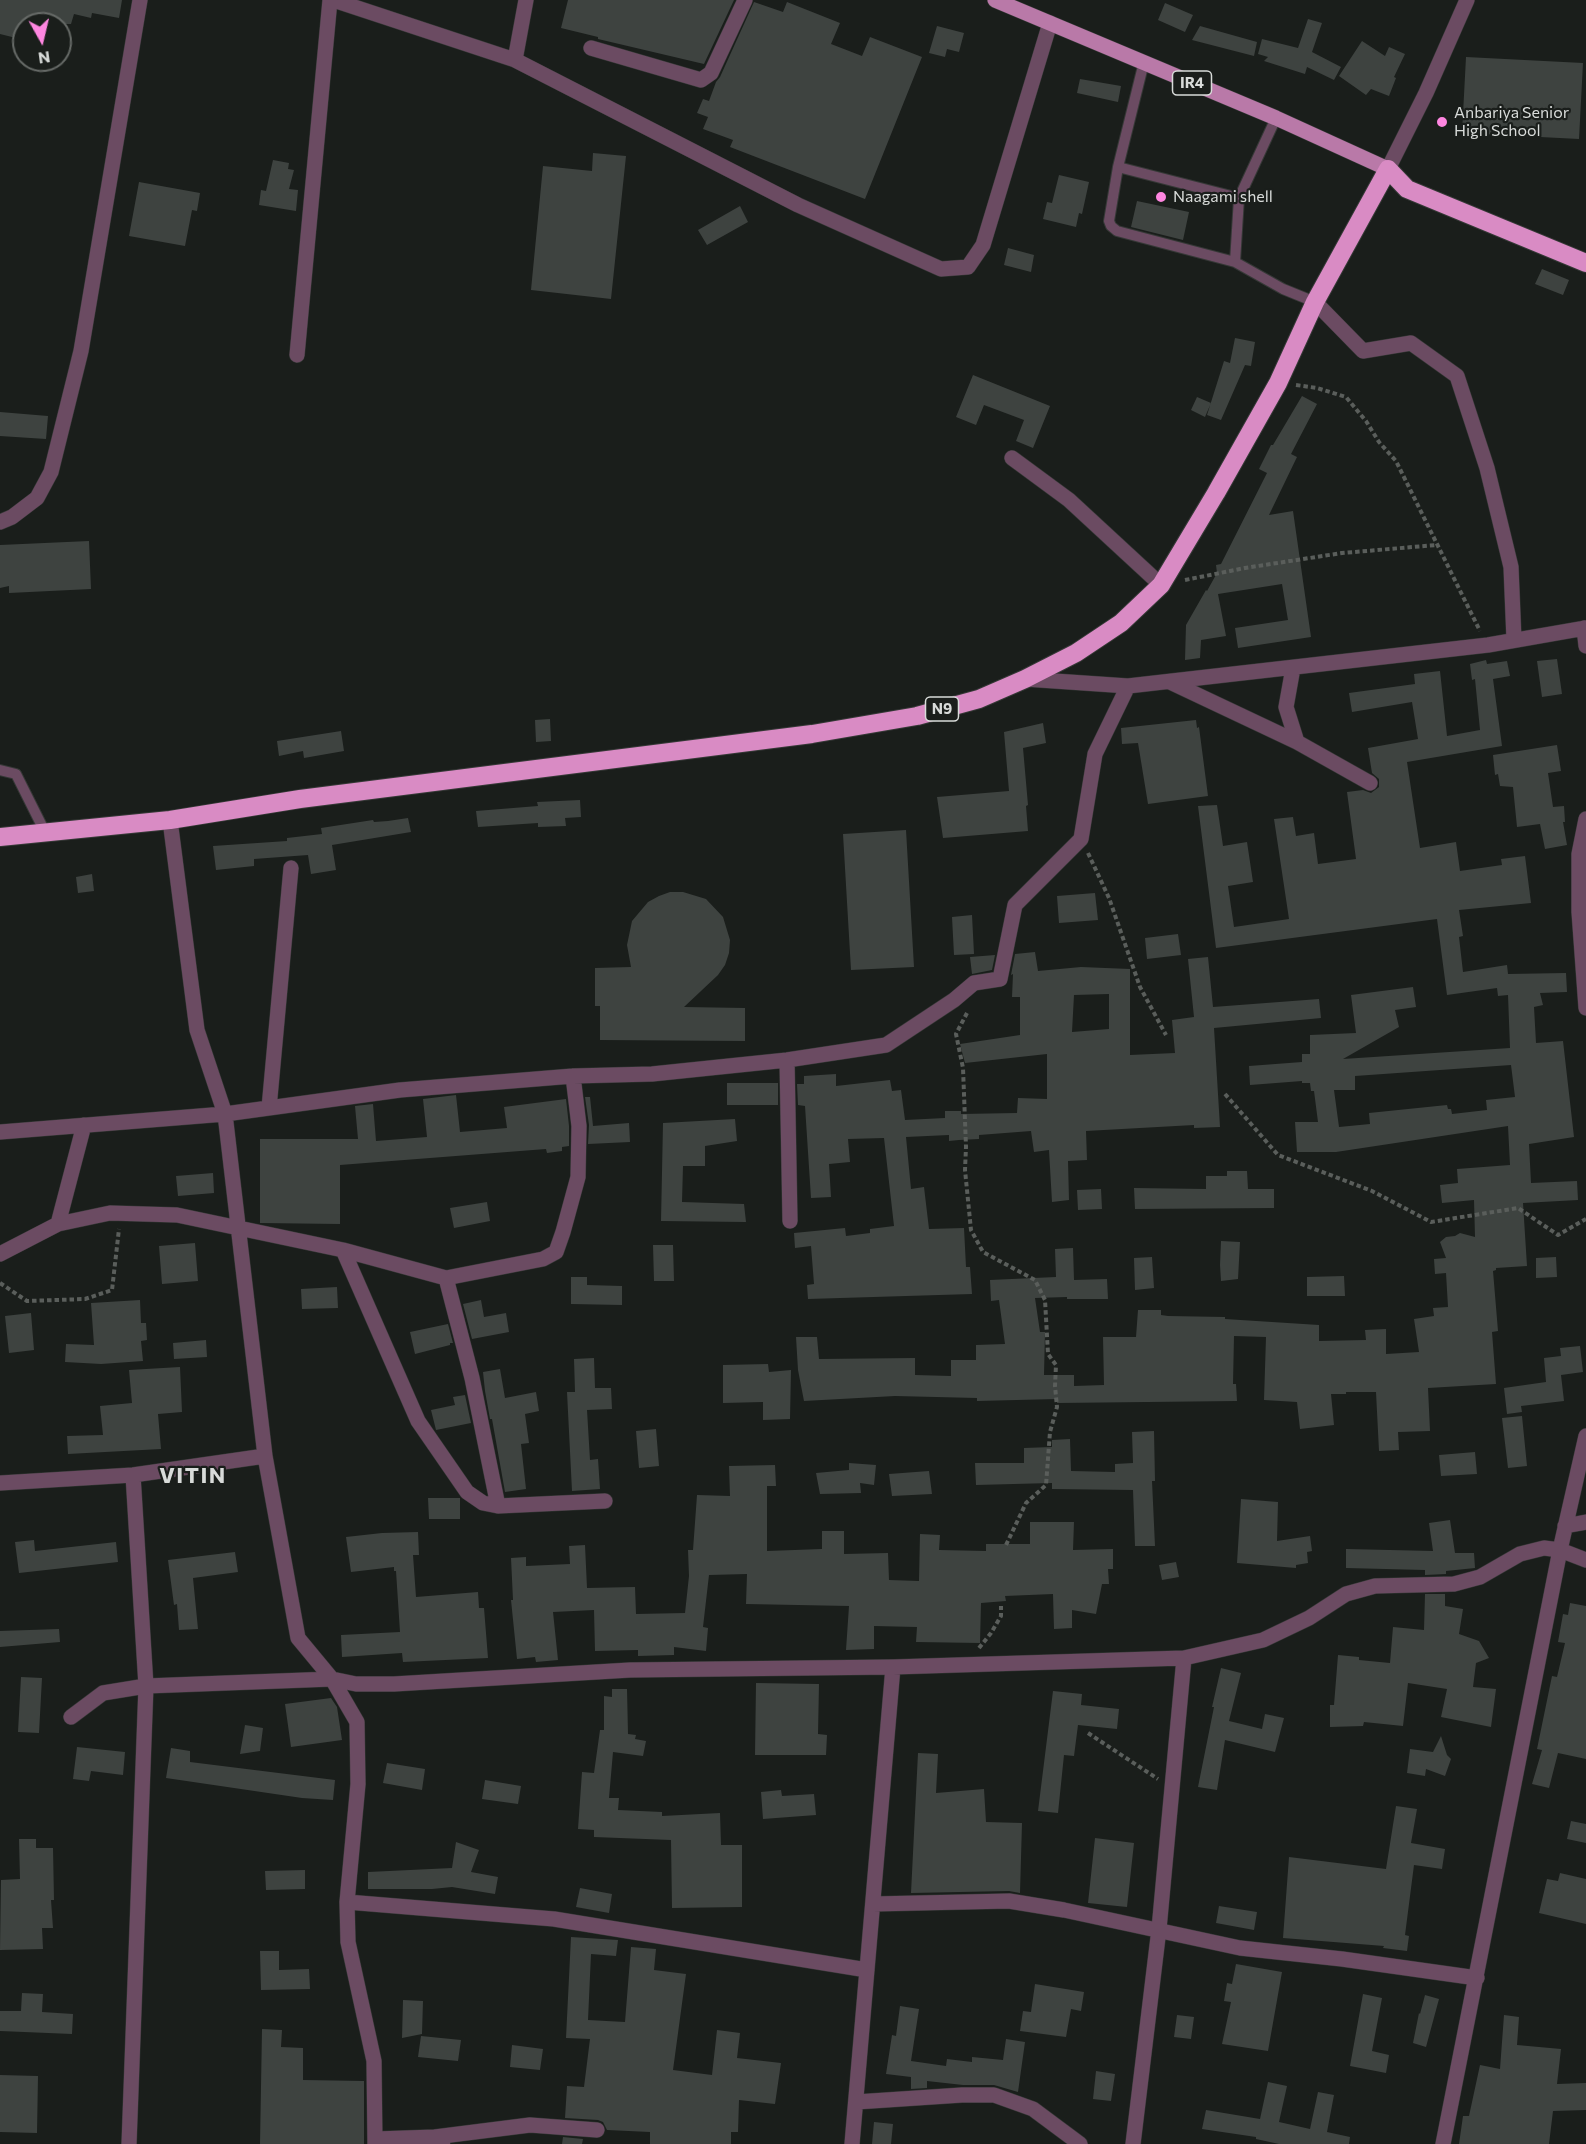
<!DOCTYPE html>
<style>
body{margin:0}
#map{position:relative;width:1586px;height:2144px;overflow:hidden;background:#1a1e1b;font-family:Commissioner,sans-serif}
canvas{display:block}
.north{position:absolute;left:12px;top:12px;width:60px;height:60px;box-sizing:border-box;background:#1a1e1b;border:2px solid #666a67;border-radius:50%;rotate:172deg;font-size:16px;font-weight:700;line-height:24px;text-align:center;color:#d8dbd9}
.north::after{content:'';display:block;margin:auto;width:21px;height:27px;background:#fe86e0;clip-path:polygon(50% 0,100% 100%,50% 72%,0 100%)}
</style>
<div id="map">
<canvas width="1586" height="2144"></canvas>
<div class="north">N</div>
</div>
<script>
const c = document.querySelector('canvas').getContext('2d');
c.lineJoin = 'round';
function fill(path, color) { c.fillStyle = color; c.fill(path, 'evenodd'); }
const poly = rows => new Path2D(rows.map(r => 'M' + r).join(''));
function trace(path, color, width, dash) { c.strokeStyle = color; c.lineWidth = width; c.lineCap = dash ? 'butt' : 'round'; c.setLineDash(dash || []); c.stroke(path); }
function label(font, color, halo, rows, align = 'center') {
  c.font = font + ' Commissioner,sans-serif'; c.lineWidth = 4.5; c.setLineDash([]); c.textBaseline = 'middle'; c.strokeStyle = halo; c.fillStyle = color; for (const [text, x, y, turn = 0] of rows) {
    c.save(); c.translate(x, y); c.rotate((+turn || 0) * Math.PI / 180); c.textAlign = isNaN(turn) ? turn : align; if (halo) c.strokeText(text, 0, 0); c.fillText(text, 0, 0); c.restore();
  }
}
fill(poly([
 [0,0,122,0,119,18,92,13,91,18,74,14,71,24,24,24,24,40,0,34],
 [568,0,734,0,704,64,598,39,598,37,561,28],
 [754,2,783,12,787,2,840,23,831,44,862,56,870,37,922,57,865,199,730,147,733,140,703,129,708,117,697,113,703,99,709,101,716,82,720,77],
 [1165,3,1193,15,1185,32,1158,20],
 [1308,19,1322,23,1312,52,1341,67,1334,80,1307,67,1305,74,1264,61,1268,57,1258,54,1262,39,1298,48],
 [937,26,964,33,959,52,947,49,945,57,929,53],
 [1200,26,1257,42,1254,56,1192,40],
 [1362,41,1385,56,1389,47,1405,54,1394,77,1396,78,1389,96,1371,89,1366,95,1339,76],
 [1466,57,1583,63,1579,139,1462,133],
 [1080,79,1121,86,1118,102,1077,93],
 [593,153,626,156,611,299,531,290,543,166,592,171],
 [273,160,289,163,288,169,294,170,289,189,298,190,296,211,259,205,261,190,266,191],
 [1059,175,1089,182,1082,214,1079,213,1076,227,1043,219,1047,202,1052,203],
 [139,182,200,193,197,211,192,210,185,246,129,236],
 [1137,201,1189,212,1183,240,1131,227],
 [740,206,748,222,707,245,698,230],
 [1008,248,1034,255,1031,272,1004,265],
 [1542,269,1569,280,1563,295,1535,284],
 [1235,338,1255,342,1251,366,1245,365,1221,420,1207,415,1224,361,1230,363],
 [973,375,1050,406,1033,448,1016,441,1024,420,984,405,976,425,956,417],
 [1302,396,1317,404,1291,454,1297,457,1269,515,1293,511,1311,637,1238,648,1235,628,1288,620,1282,584,1218,594,1226,636,1201,640,1200,658,1185,660,1186,625,1206,590,1207,591,1217,573,1216,565,1221,564,1267,473,1259,469,1271,445,1273,445],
 [1197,397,1211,403,1205,417,1191,410],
 [0,412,48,416,46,439,0,436],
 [89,541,91,589,9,593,9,586,0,588,0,545],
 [1557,659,1562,694,1542,697,1537,661],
 [1486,660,1487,664,1507,661,1510,676,1493,679,1502,746,1407,762,1420,848,1456,842,1460,871,1502,865,1501,859,1525,856,1531,903,1459,910,1463,936,1459,937,1463,972,1507,965,1508,974,1566,973,1567,992,1540,993,1543,1005,1534,1007,1536,1043,1563,1041,1574,1137,1529,1144,1531,1183,1577,1181,1578,1200,1523,1203,1527,1266,1496,1268,1496,1270,1493,1271,1498,1331,1492,1332,1496,1384,1428,1388,1430,1431,1398,1432,1399,1450,1379,1451,1376,1392,1346,1392,1346,1394,1331,1394,1334,1425,1300,1429,1297,1402,1264,1400,1266,1337,1234,1336,1233,1384,1236,1384,1237,1401,1057,1403,1057,1399,977,1401,977,1398,895,1396,804,1401,798,1370,796,1337,817,1337,819,1359,915,1358,915,1375,951,1376,951,1360,976,1360,976,1345,1005,1344,999,1300,991,1301,990,1280,1056,1277,1055,1249,1073,1248,1074,1280,1107,1279,1108,1299,1067,1299,1067,1297,1035,1298,1040,1332,1045,1332,1044,1375,1074,1375,1074,1386,1104,1385,1103,1337,1136,1337,1138,1310,1161,1310,1161,1315,1168,1316,1225,1317,1225,1319,1319,1325,1319,1341,1366,1340,1365,1330,1386,1329,1386,1354,1419,1352,1414,1319,1434,1316,1433,1308,1448,1307,1446,1273,1435,1274,1434,1259,1446,1258,1440,1242,1446,1237,1455,1236,1460,1233,1475,1237,1474,1200,1442,1203,1440,1185,1458,1183,1457,1169,1510,1165,1508,1126,1336,1152,1297,1152,1295,1122,1318,1122,1314,1091,1311,1091,1310,1083,1302,1083,1302,1081,1250,1085,1249,1066,1302,1062,1302,1054,1310,1054,1310,1035,1356,1033,1351,995,1413,987,1416,1007,1395,1010,1399,1027,1343,1059,1510,1048,1508,995,1498,996,1497,988,1447,995,1437,919,1216,948,1198,806,1217,805,1223,846,1247,842,1253,882,1228,886,1234,927,1289,919,1274,819,1293,817,1296,836,1314,833,1318,864,1356,859,1347,792,1363,790,1371,793,1379,787,1379,779,1372,773,1368,748,1418,739,1412,702,1352,712,1349,693,1415,684,1414,674,1440,671,1447,736,1480,730,1475,679,1472,680,1470,664],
 [1511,1065,1515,1097,1486,1100,1487,1110,1452,1114,1451,1109,1448,1109,1447,1105,1369,1113,1370,1124,1339,1127,1334,1090,1355,1090,1355,1076],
 [550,719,551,741,536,742,535,720],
 [1196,720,1197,728,1199,727,1208,796,1148,804,1138,743,1122,744,1121,728],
 [1043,723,1046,743,1023,748,1028,805,1026,806,1028,831,943,838,937,797,1009,791,1004,732],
 [341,731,344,751,304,758,303,751,279,756,277,741],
 [1557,745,1561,771,1548,773,1553,807,1564,806,1565,822,1563,822,1567,845,1545,849,1540,824,1517,827,1513,787,1500,786,1498,774,1495,775,1493,755],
 [580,800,581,817,565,818,566,826,538,827,538,823,478,827,476,811,538,806,537,802],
 [408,818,411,832,332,845,336,870,311,874,308,855,254,859,254,866,216,870,213,846,287,841,287,838,322,834,321,828,373,820,374,822,388,821],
 [906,830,914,967,851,970,843,834],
 [92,874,94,891,78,893,76,877],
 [670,892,683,892,706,899,723,917,730,940,729,953,725,965,718,975,684,1007,745,1008,745,1041,600,1040,600,1006,595,1006,595,968,631,967,627,945,632,921,648,902,659,896],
 [1095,893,1098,920,1059,923,1057,896],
 [972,915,974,954,954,955,952,917],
 [1178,934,1181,955,1147,959,1145,938],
 [1035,952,1038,971,1081,967,1130,969,1130,1055,1175,1053,1172,1020,1194,1017,1188,959,1208,957,1213,1007,1319,999,1321,1018,1214,1028,1220,1127,1194,1128,1194,1125,1086,1131,1087,1160,1068,1161,1069,1200,1052,1202,1049,1150,1034,1152,1031,1131,979,1135,979,1139,959,1140,949,1141,949,1135,906,1137,911,1189,924,1187,929,1229,964,1228,966,1267,970,1267,972,1294,808,1299,807,1285,814,1284,811,1246,795,1248,794,1233,845,1228,846,1236,870,1233,870,1229,894,1226,884,1138,848,1139,850,1162,829,1164,831,1197,811,1198,805,1106,798,1105,797,1084,804,1084,804,1076,836,1074,836,1086,890,1080,892,1091,901,1090,905,1120,945,1118,945,1111,961,1111,961,1114,1017,1113,1018,1098,1047,1099,1047,1054,965,1063,960,1044,1020,1035,1020,997,1012,997,1013,974,1011,975,1015,954],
 [1109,994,1109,1029,1072,1032,1074,995],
 [995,955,992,970,972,974,970,957],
 [727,1083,778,1083,778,1105,727,1105],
 [456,1095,460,1132,507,1128,504,1107,566,1099,569,1126,569,1146,562,1147,562,1151,547,1153,546,1149,340,1165,340,1224,260,1223,260,1139,358,1139,355,1106,373,1104,376,1141,427,1137,423,1099],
 [585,1097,590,1097,593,1126,629,1123,630,1142,588,1144,589,1125],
 [735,1119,737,1141,705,1146,705,1166,683,1166,682,1202,744,1204,746,1222,661,1221,663,1123],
 [1227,1171,1247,1171,1248,1189,1274,1189,1274,1208,1135,1209,1134,1188,1206,1189,1206,1176,1227,1176],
 [213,1173,214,1193,178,1196,176,1176],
 [1101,1189,1102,1209,1078,1210,1077,1190],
 [487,1202,490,1221,454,1228,450,1208],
 [1221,1241,1240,1242,1238,1279,1221,1281,1220,1265],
 [195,1243,198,1281,162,1284,159,1246],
 [653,1245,673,1245,674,1281,654,1281],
 [1152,1257,1154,1288,1135,1290,1134,1258],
 [1556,1257,1557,1277,1536,1278,1536,1258],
 [1344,1276,1345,1296,1307,1296,1307,1277],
 [571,1277,587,1277,587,1285,622,1286,622,1305,571,1304],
 [337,1287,338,1308,302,1309,301,1289],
 [140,1300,141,1323,146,1323,147,1340,141,1341,143,1361,101,1364,65,1362,66,1344,94,1345,91,1303],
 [481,1300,484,1317,506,1313,509,1332,472,1339,463,1304],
 [31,1313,34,1350,9,1353,5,1316],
 [448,1324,453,1343,450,1343,450,1345,415,1354,410,1332],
 [206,1340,207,1357,174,1359,173,1343],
 [1580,1346,1583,1372,1561,1375,1564,1401,1521,1406,1522,1412,1507,1414,1504,1388,1546,1382,1544,1358,1561,1356,1560,1348],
 [594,1358,595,1388,611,1388,612,1409,587,1410,590,1460,598,1459,600,1489,572,1491,567,1392,575,1392,574,1359],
 [768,1364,769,1372,791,1370,790,1419,763,1420,763,1402,723,1403,723,1365],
 [180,1367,182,1412,158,1414,161,1449,68,1454,67,1436,103,1435,100,1406,132,1403,129,1370],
 [500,1369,505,1398,536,1392,539,1411,525,1414,529,1443,521,1444,526,1489,505,1492,492,1419,490,1419,485,1391,483,1372],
 [465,1395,471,1423,436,1430,431,1410,455,1405,453,1397],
 [1522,1416,1527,1466,1508,1468,1502,1418],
 [656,1429,659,1466,639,1468,636,1431],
 [1154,1431,1155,1481,1152,1481,1155,1546,1135,1546,1133,1490,1052,1489,1052,1483,976,1485,975,1463,1024,1463,1024,1448,1052,1447,1052,1440,1070,1439,1071,1471,1115,1472,1115,1464,1133,1463,1132,1432],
 [1475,1452,1477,1474,1441,1476,1439,1455],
 [849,1463,876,1465,874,1485,860,1483,861,1493,820,1494,816,1473,849,1470],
 [775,1465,776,1486,767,1486,767,1551,822,1549,822,1531,844,1531,844,1554,888,1553,889,1580,919,1581,920,1534,940,1535,939,1550,986,1551,986,1544,1030,1544,1030,1522,1074,1522,1073,1550,1113,1549,1113,1569,1108,1569,1109,1584,1102,1584,1096,1614,1072,1610,1072,1628,1054,1629,1053,1594,1005,1596,1006,1601,981,1603,980,1643,916,1642,917,1627,874,1626,874,1649,846,1650,849,1606,746,1604,747,1574,709,1575,703,1627,708,1628,706,1651,674,1647,674,1655,638,1656,638,1650,595,1651,594,1610,553,1612,558,1660,536,1662,535,1657,517,1659,511,1600,513,1600,511,1558,526,1557,526,1566,570,1564,569,1546,585,1545,587,1588,635,1587,636,1614,685,1613,689,1576,688,1550,693,1550,697,1495,730,1496,729,1466],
 [929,1471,932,1494,892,1496,889,1474],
 [428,1498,460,1498,460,1519,429,1519],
 [1241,1499,1278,1502,1277,1541,1310,1536,1312,1551,1307,1552,1308,1563,1296,1565,1296,1568,1237,1563],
 [1450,1520,1455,1553,1474,1553,1475,1568,1446,1571,1446,1574,1425,1575,1425,1570,1346,1568,1346,1549,1433,1551,1429,1523],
 [418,1532,419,1555,413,1555,416,1597,478,1592,479,1608,484,1608,488,1658,403,1662,402,1653,342,1657,341,1635,400,1632,396,1571,394,1571,394,1567,351,1572,346,1537,382,1533],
 [34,1540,35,1551,116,1542,118,1562,19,1573,15,1542],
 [235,1552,238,1572,193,1578,198,1629,179,1630,177,1604,174,1605,168,1560],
 [1176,1562,1179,1577,1162,1580,1159,1565],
 [1425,1594,1445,1594,1445,1606,1463,1609,1459,1634,1479,1641,1489,1658,1476,1663,1473,1687,1496,1689,1491,1727,1441,1717,1447,1689,1408,1683,1403,1726,1364,1722,1363,1726,1330,1727,1330,1705,1334,1705,1338,1655,1359,1657,1359,1660,1390,1663,1393,1627,1424,1630],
 [1570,1603,1586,1606,1586,1759,1558,1753,1549,1788,1532,1784,1542,1750,1537,1749,1552,1676,1557,1677,1565,1643,1558,1642,1563,1614,1568,1615],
 [59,1629,60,1642,0,1647,0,1631],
 [1221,1668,1241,1673,1229,1721,1262,1729,1265,1714,1284,1718,1275,1752,1225,1740,1217,1790,1198,1787,1214,1707,1212,1707],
 [21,1677,42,1678,39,1733,18,1732],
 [756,1683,819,1684,818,1734,827,1735,826,1755,755,1755],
 [612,1689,627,1689,628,1734,636,1735,635,1739,646,1741,643,1756,613,1752,609,1798,619,1798,618,1810,662,1812,662,1816,720,1813,721,1845,742,1845,742,1907,672,1908,671,1840,594,1837,594,1830,578,1829,582,1772,594,1773,600,1730,604,1730,604,1696,612,1697],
 [1053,1691,1082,1694,1081,1705,1119,1709,1117,1729,1078,1725,1074,1756,1064,1755,1058,1813,1038,1811],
 [331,1698,337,1707,342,1740,291,1747,285,1704],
 [245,1725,263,1728,260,1751,240,1754],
 [1441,1736,1447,1755,1451,1759,1445,1776,1426,1769,1425,1776,1407,1773,1410,1749,1433,1752],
 [77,1747,125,1752,123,1775,91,1771,89,1781,73,1779],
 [171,1748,190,1751,190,1762,335,1780,333,1800,302,1798,166,1778],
 [918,1753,938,1754,936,1793,984,1789,986,1822,1022,1823,1020,1893,1009,1891,911,1893],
 [387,1763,425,1769,422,1790,383,1783],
 [485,1780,521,1786,518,1804,482,1799],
 [781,1790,782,1796,814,1794,816,1815,763,1819,761,1792],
 [1396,1806,1417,1809,1411,1843,1445,1849,1442,1869,1414,1865,1405,1935,1409,1936,1407,1951,1383,1948,1384,1946,1283,1938,1289,1857,1386,1869],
 [1571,1821,1586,1824,1586,1843,1567,1839],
 [1095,1838,1134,1843,1127,1907,1088,1903],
 [19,1839,36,1839,36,1848,53,1848,54,1900,51,1900,53,1928,42,1928,43,1949,0,1950,1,1880,20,1879],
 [456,1842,479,1850,471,1872,498,1877,495,1894,452,1887,432,1889,368,1889,368,1872,452,1868],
 [305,1870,305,1889,266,1890,265,1871],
 [1560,1873,1586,1879,1586,1924,1539,1913,1547,1879,1558,1881],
 [580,1888,612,1894,609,1913,576,1907],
 [1219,1906,1257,1912,1254,1930,1216,1923],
 [571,1937,618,1940,616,1956,591,1954,588,2020,625,2022,631,1947,656,1949,654,1970,686,1974,673,2070,712,2075,717,2030,740,2033,737,2058,781,2063,775,2104,739,2100,738,2132,731,2132,731,2144,650,2144,650,2132,607,2130,603,2122,598,2120,565,2118,567,2086,584,2087,590,2039,566,2038],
 [260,1951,279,1951,279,1970,309,1969,310,1989,261,1990],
 [1236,1964,1282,1972,1268,2051,1222,2044,1231,2002,1224,2001,1227,1983,1232,1984],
 [1035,1984,1084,1992,1081,2011,1071,2009,1066,2037,1020,2031,1023,2011,1031,2012],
 [22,1993,43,1994,42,2012,73,2014,72,2034,0,2031,0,2011,21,2011],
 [1363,1994,1382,1998,1372,2051,1389,2055,1386,2073,1350,2066],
 [1425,1995,1439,1999,1426,2047,1413,2043,1419,2013,1420,2014],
 [403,2000,423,2001,422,2034,402,2038],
 [900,2006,919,2009,911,2061,946,2066,947,2059,972,2062,972,2057,1003,2060,1006,2039,1025,2042,1018,2092,994,2085,963,2085,927,2081,927,2088,911,2089,911,2077,886,2074,892,2035,896,2036],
 [1177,2015,1194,2017,1191,2039,1174,2037],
 [1504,2015,1519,2017,1517,2045,1561,2049,1557,2084,1586,2083,1586,2110,1553,2111,1549,2144,1459,2144,1463,2116,1469,2116,1480,2065,1500,2069],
 [262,2029,282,2030,281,2047,303,2048,303,2080,364,2081,364,2144,260,2144],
 [421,2036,461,2040,458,2061,418,2057],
 [512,2045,543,2049,540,2070,510,2067],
 [1096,2071,1115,2074,1111,2101,1093,2099],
 [0,2075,38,2076,37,2133,0,2132],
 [1268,2082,1287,2086,1279,2122,1310,2129,1318,2092,1334,2095,1327,2132,1350,2137,1349,2144,1279,2144,1256,2139,1256,2137,1202,2129,1206,2110,1260,2119],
 [874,2122,893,2124,891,2144,872,2144],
 [563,2137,583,2139,582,2144,562,2144]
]), '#3e4340');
const lane = poly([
 [1144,62,1118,167,1109,221,1111,226,1117,231,1235,262,1283,289,1315,302],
 [1118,167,1239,198],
 [1235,262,1239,198,1276,118],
 [0,770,16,774,45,832]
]);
const street = poly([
 [333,0,515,60,526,0],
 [591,48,701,80,711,73,745,0],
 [515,60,798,205,941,269,968,267,983,245,1050,23],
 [1388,169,1426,93,1467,0],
 [1315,302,1363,351,1411,343,1457,376,1487,468,1511,567,1514,640],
 [297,355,330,0],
 [1012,458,1069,500,1161,585],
 [0,522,12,517,37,498,51,472,81,351,140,0],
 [1584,628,1586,646],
 [1293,668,1286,707,1297,742,1370,783],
 [1025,679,1128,686,1488,645,1586,628],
 [1170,682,1297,742],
 [1586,819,1579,854,1579,912,1586,1008],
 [170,820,197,1030,225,1114,265,1456,298,1638,332,1679,356,1684,394,1684,630,1670,893,1667,1184,1658,1263,1640,1309,1618,1346,1594,1375,1586,1454,1584,1480,1577,1520,1554,1544,1548,1560,1550,1586,1560],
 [787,1060,790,1221],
 [269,1108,291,868],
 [0,1132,225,1114,400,1090,573,1076,652,1074,787,1060,886,1045,954,1000,974,983,1000,979,1015,905,1081,839,1095,754,1128,686],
 [58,1224,84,1125],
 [343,1250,418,1421,467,1492,483,1503,498,1506,605,1501],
 [0,1254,58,1224,110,1213,177,1215,343,1250,446,1278,543,1259,556,1252,563,1232,578,1177,579,1126,573,1076],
 [446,1278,472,1378,498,1506],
 [0,1483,133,1475,265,1456],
 [1565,1526,1586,1522],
 [71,1717,103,1693,146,1686,332,1679,357,1722,358,1784,347,1902,348,1942,374,2061,375,2144],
 [347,1902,554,1919,867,1970],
 [873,1904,1009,1901,1064,1910,1240,1948,1342,1959,1477,1978],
 [856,2102,962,2095,994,2095,1033,2109,1080,2144],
 [435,2137,530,2125,597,2130],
 [375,2139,435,2137,443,2141],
 [129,2144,146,1686,133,1475],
 [852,2144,893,1667],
 [1133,2144,1159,1929,1184,1658],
 [1443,2144,1560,1550,1586,1436]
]);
const primary = poly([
 [995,0,1276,118,1388,169]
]);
const highway = poly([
 [0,837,170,820,300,799,812,734,917,716,979,699,1025,679,1076,653,1121,623,1161,585,1216,493,1278,383,1315,302,1388,169,1407,189,1586,263]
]);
trace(lane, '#353836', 12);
trace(street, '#353836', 16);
trace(primary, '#353836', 16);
trace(highway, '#353836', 20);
trace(poly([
 [1296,385,1317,388,1346,397,1366,421,1379,442,1396,461,1480,631],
 [1185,580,1245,568,1342,553,1437,545],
 [1088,853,1109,898,1140,987,1166,1035],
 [967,1013,956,1034,963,1068,966,1147,965,1170,971,1230,983,1252,1035,1280,1045,1300,1048,1354,1056,1365,1055,1386,1057,1407,1050,1432,1046,1485,1026,1503,1006,1545],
 [1225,1094,1278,1155,1372,1191,1431,1222,1518,1208,1558,1235,1586,1219],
 [0,1283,27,1301,85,1299,112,1290,119,1229],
 [979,1648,991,1633,1001,1616,1001,1606],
 [1088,1733,1158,1779]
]), '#5a5e5b', 4, [4.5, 3]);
trace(lane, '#6b4b62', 10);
trace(street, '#6b4b62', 15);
trace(primary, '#b979a8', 15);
trace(highway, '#d98bc4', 18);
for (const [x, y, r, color] of [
 [1442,122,6,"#fe86e0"],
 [1161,197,6,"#fe86e0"]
]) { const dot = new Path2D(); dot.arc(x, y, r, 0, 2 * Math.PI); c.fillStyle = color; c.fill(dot); trace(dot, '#1a1e1b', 2); }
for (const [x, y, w] of [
 [1192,83,39],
 [942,709,33]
]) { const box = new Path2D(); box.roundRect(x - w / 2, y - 12, w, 24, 4.5); c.fillStyle = '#1a1e1b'; c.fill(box); trace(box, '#d8dbd9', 1.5); }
label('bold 15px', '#d8dbd9', null, [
 ["IR4",1192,83],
 ["N9",942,709]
]);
label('16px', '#d8dbd9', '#1a1e1b', [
 ["Anbariya Senior",1454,113],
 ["High School",1454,131],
 ["Naagami shell",1173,197]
], 'left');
c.letterSpacing = '1.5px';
label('bold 22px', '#d8dbd9', '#1a1e1b', [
 ["VITIN",193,1476]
]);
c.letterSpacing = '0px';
</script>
